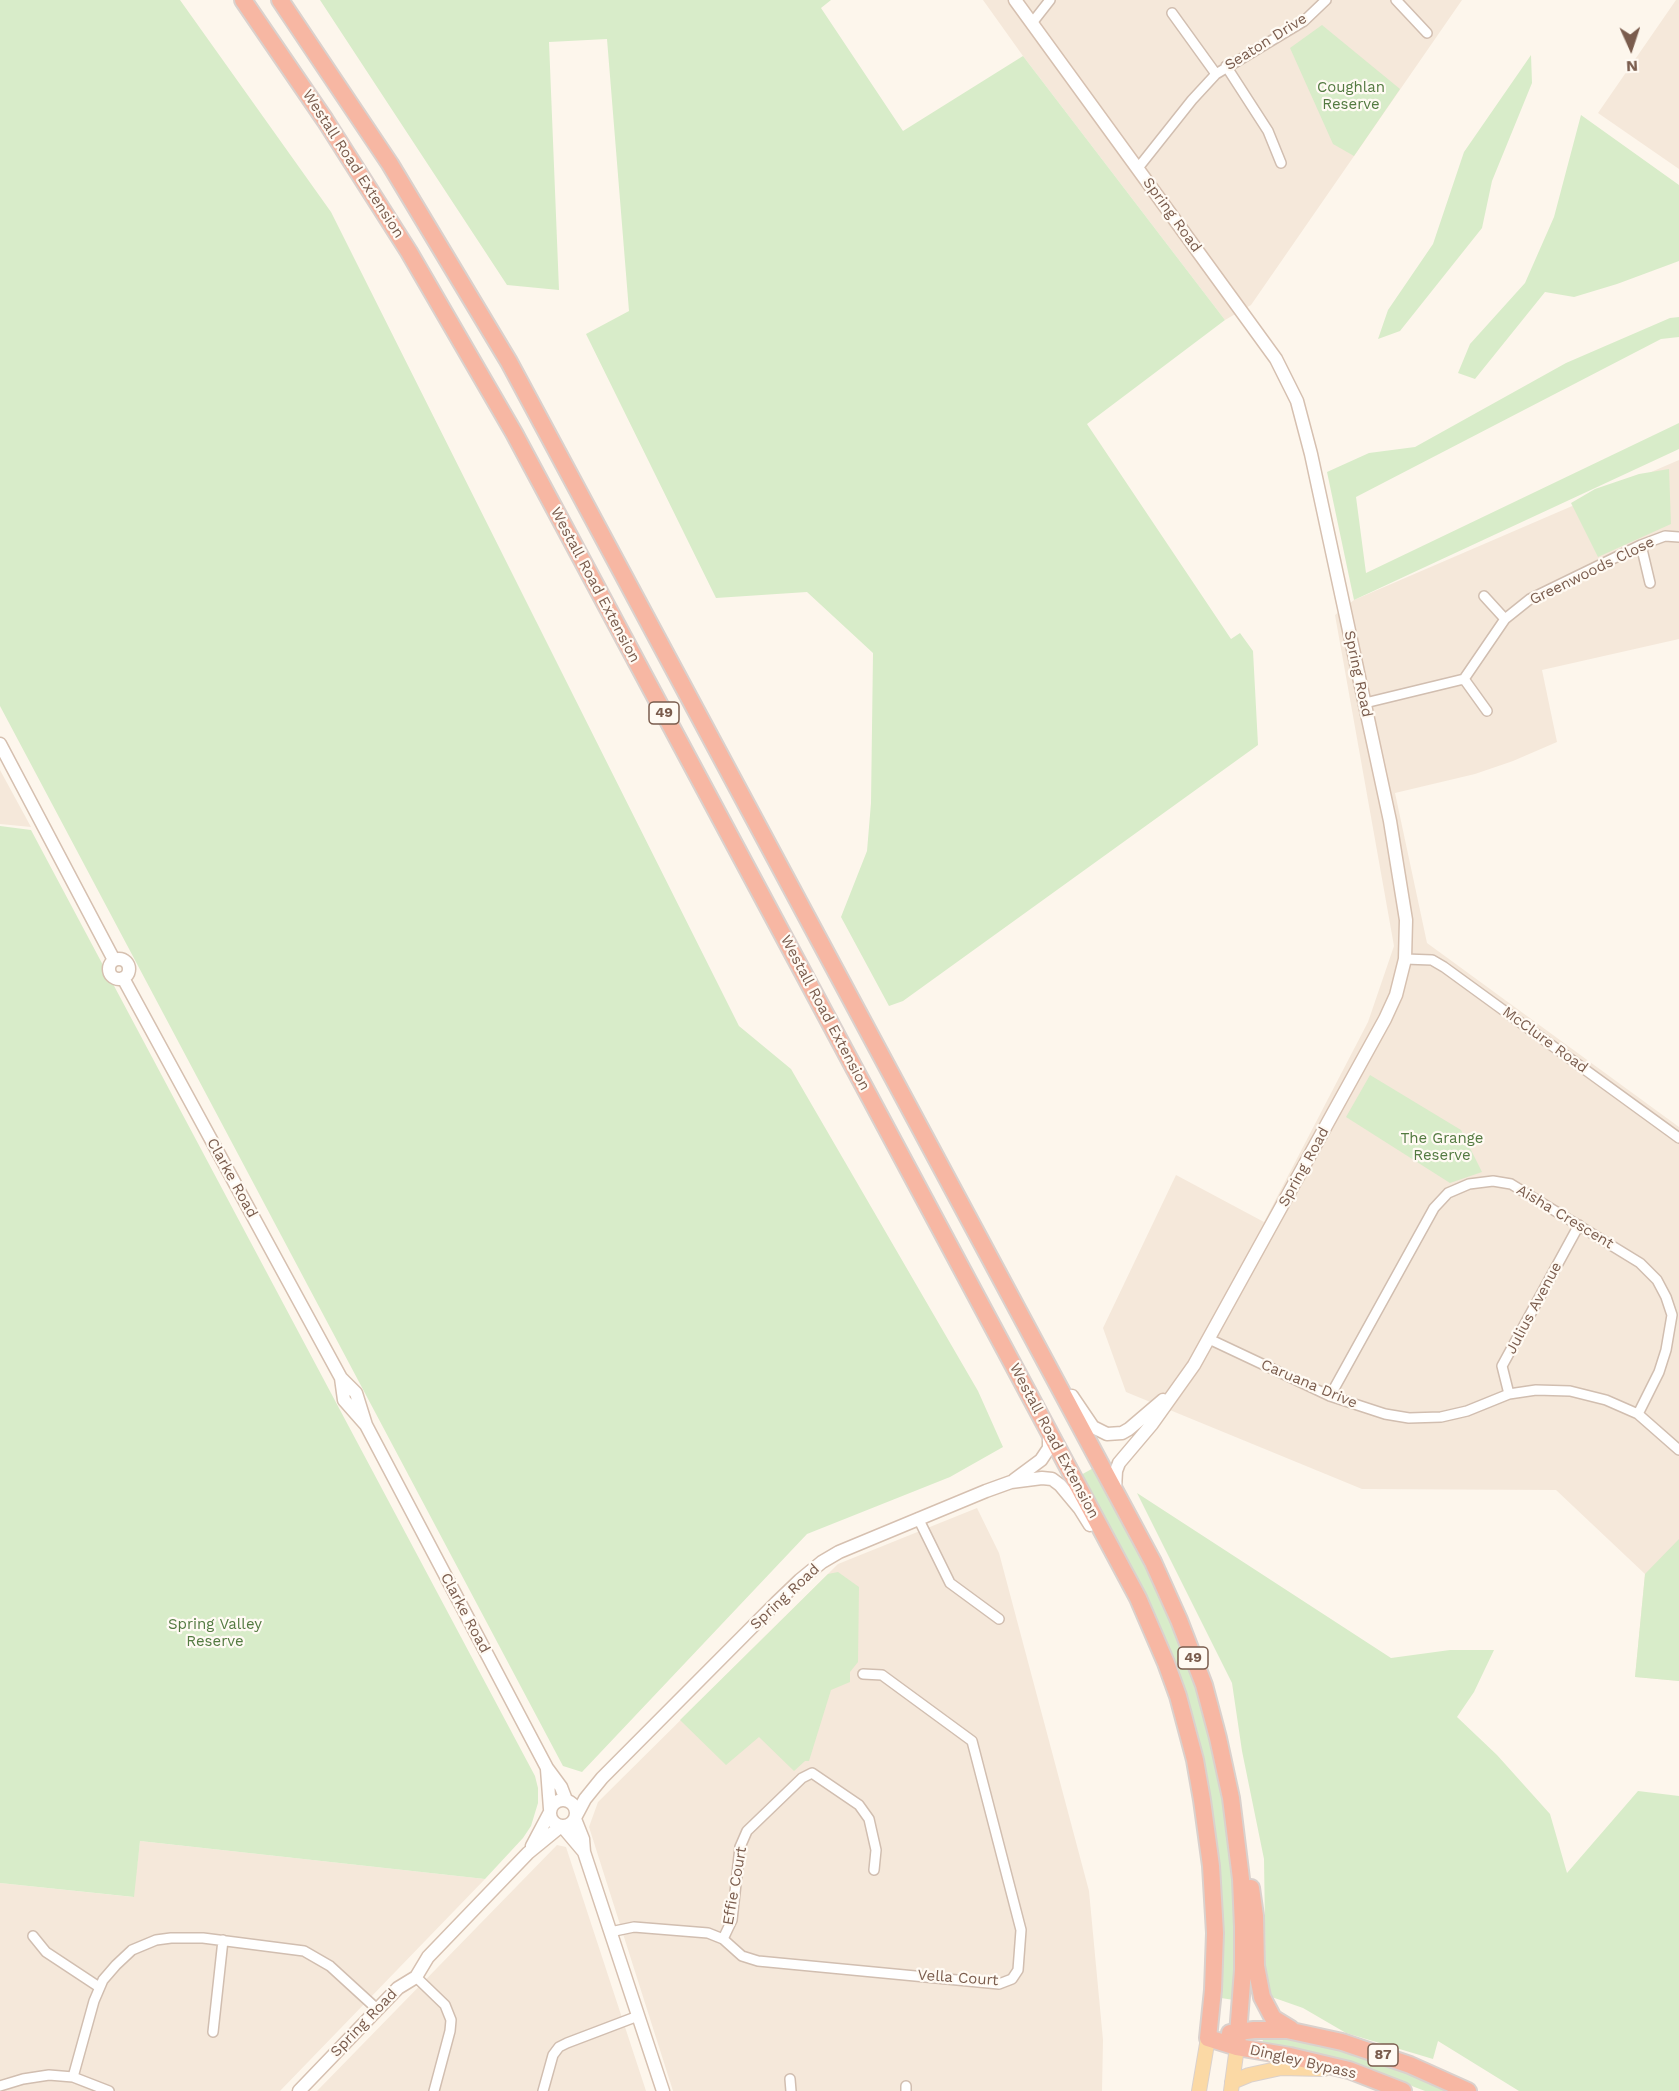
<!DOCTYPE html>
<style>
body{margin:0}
#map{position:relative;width:1679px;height:2091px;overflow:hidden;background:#fdf6ec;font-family:"Work Sans",sans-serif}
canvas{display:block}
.north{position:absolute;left:1601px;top:18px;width:60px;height:60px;-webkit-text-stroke:4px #fffaf3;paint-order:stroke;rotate:177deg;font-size:16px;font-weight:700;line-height:24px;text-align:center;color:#7a5c4d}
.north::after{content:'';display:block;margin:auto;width:21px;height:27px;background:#7a5c4d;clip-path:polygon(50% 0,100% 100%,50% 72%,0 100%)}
</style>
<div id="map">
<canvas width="1679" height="2091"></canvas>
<div class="north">N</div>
</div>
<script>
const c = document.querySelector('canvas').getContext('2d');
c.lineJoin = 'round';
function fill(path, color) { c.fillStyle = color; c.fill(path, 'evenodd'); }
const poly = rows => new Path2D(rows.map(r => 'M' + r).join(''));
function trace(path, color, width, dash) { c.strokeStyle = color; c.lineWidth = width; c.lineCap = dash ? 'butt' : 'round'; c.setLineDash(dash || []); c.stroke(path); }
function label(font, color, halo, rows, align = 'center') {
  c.font = font + ' "Work Sans",sans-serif'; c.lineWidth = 4.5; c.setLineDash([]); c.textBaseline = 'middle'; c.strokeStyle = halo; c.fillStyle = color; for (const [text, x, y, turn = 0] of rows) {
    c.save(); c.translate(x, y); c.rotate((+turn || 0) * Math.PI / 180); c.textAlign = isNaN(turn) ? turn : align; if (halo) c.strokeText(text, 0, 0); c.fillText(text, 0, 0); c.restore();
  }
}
fill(poly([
 [983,0,1462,0,1251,305,1225,320,1023,56],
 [1676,0,1679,0,1679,169,1598,113],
 [1679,460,1679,639,1542,670,1557,742,1513,761,1475,774,1395,793,1427,943,1679,1127,1679,1681,1635,1677,1645,1574,1556,1490,1362,1489,1126,1392,1103,1328,1176,1175,1264,1222,1368,1022,1394,946,1335,615,1354,600],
 [0,770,31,827,0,824],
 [977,1508,999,1553,1089,1891,1103,2040,1102,2091,673,2091,589,1827,598,1802,838,1564],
 [140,1841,485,1879,280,2091,0,2091,0,1883,133,1897],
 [557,1845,566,1847,646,2091,317,2091]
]), '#f5e8da');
fill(poly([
 [0,0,180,0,331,212,739,1026,791,1069,978,1391,1003,1447,950,1477,807,1534,582,1772,563,1766,0,706],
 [320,0,831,0,821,8,903,131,1023,56,1225,320,1087,424,1231,639,1240,633,1253,651,1258,745,903,1001,889,1006,841,917,867,851,871,803,873,653,807,592,716,598,586,334,629,311,607,39,549,42,559,290,507,285],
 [1322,25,1400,89,1354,156,1333,144,1290,48],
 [1531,55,1532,83,1492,181,1482,228,1400,331,1378,339,1388,310,1433,244,1464,152],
 [1581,115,1679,185,1679,261,1617,284,1574,297,1545,292,1475,379,1458,373,1470,344,1525,283,1554,217],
 [1679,317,1679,337,1661,339,1356,497,1366,573,1679,423,1679,449,1354,600,1327,472,1369,453,1415,447,1566,363,1670,318],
 [1669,469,1671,524,1598,557,1571,503,1595,489,1639,474],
 [0,826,31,830,535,1776,538,1788,538,1803,531,1826,523,1838,485,1879,140,1841,134,1897,0,1883],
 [1370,1075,1461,1130,1482,1172,1450,1183,1346,1117],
 [1097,1466,1149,1566,1193,1674,1213,1746,1225,1811,1232,1870,1235,1962,1234,2000,1221,1998,1222,1924,1219,1870,1213,1818,1203,1765,1079,1476],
 [1137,1493,1391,1658,1450,1650,1494,1650,1474,1692,1457,1717,1497,1755,1550,1814,1567,1873,1638,1791,1679,1796,1679,2091,1519,2091,1438,2041,1433,2059,1346,2033,1303,2008,1266,1995,1264,1859,1242,1751,1232,1683],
 [1679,1539,1679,1681,1635,1677,1645,1574],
 [838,1572,859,1587,858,1662,850,1672,850,1682,831,1690,809,1761,805,1761,794,1771,759,1737,726,1765,680,1720,828,1574],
 [1264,2035,1291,2038,1343,2051,1402,2070,1448,2091,1425,2091,1354,2064,1317,2054,1262,2044]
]), '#d8ecc9');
const street = poly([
 [1396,0,1427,33],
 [1172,13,1216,74],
 [1032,23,1050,0],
 [1226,66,1268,131,1281,163],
 [1138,168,1192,100,1216,74,1304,21,1326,0],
 [1641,545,1650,583],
 [1484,596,1505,619],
 [1464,679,1487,711],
 [1365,703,1464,679,1505,619,1530,599,1641,545,1665,536,1679,537],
 [1405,959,1432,960,1444,967,1679,1138],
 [1209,1339,1330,1396,1385,1414,1409,1418,1441,1417,1467,1411,1509,1394,1536,1390,1570,1391,1606,1400,1638,1414,1679,1450],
 [1509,1394,1502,1366,1579,1225],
 [1330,1396,1434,1208,1448,1193,1469,1184,1493,1181,1511,1184,1640,1263,1657,1280,1666,1297,1672,1315,1666,1350,1659,1372,1638,1414],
 [918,1518,950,1583,999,1619],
 [610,1932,634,1927,708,1933,723,1939,742,1956,758,1961,999,1984,1012,1979,1018,1970,1021,1930,972,1741,882,1675,863,1674],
 [33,1936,46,1952,99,1987],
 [723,1939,732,1920,740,1847,747,1831,802,1778,812,1773,859,1805,869,1819,876,1850,874,1870],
 [416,1977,445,2005,451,2020,450,2031,434,2091],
 [213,2032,223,1940],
 [73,2077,94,2001,103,1980,116,1965,132,1950,156,1940,171,1938,203,1938,304,1951,330,1966,377,2009],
 [790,2079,791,2091],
 [0,2086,23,2079,49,2075,73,2077,109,2091],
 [543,2091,553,2055,559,2047,567,2043,638,2016],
 [906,2091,906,2086]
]);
const secondary = poly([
 [1015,0,1276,359,1297,401,1311,454,1390,821,1406,920,1405,959,1396,995,1385,1019,1194,1365,1152,1424,1119,1463,1116,1471,1115,1489],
 [0,744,114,960],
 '109 969a10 10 0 1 1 20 0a10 10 0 1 1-20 0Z',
 [123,978,341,1378,356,1393,366,1425],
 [341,1378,344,1400,366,1425,547,1768,561,1787,566,1800],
 [1072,1396,1093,1427,1107,1434,1122,1433,1129,1429,1163,1400],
 [1014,1480,1041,1460,1049,1448,1049,1432],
 [547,1769,550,1809],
 '550 1813a13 13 0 1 1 26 0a13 13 0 1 1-26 0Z',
 [576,1816,585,1799,602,1778,776,1603,800,1580,822,1562,839,1552,986,1491,1011,1482,1042,1478,1052,1479,1060,1485,1080,1509,1090,1525],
 [575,1819,583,1839,584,1852,663,2091],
 [562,1826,584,1852],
 [532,1846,550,1812],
 [299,2091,398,1988,416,1977,428,1957,528,1853,561,1826]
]);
const primary = poly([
 [1232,2082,1249,2075,1281,2068,1324,2069],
 [1199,2091,1208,2038],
 [1231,2091,1237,2047]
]);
const highway = poly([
 [243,0,325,120,409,252,514,433,1138,1598,1166,1663,1178,1696,1195,1760,1202,1800,1211,1866,1215,1933,1213,1990,1208,2038,1237,2047,1290,2056,1349,2070,1403,2091],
 [280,0,390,164,509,362,1153,1562,1179,1620,1204,1685,1218,1738,1231,1798,1241,1879,1243,1927,1243,1970,1237,2047],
 [1251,1888,1255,1916,1256,1966,1262,1997,1273,2018,1291,2029],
 [1230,2033,1254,2030,1287,2030,1342,2042,1410,2065,1468,2091]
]);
trace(street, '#d1beb0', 12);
trace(secondary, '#d6c0b0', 15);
trace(primary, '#dad1cd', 16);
trace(highway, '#dad1cd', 20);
trace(street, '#fff', 9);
trace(secondary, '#fff', 12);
trace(primary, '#fbd9a5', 14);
trace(highway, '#f7b7a3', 16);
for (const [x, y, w] of [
 [664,713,30],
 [1193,1658,30],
 [1383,2055,30]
]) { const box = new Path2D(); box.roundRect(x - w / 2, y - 11, w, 22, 4.5); c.fillStyle = '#fffaf3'; c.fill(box); trace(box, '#7a5c4d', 1.5); }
label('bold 14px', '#7a5c4d', null, [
 ["49",664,713],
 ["49",1193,1658],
 ["87",1383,2055]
]);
label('15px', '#7a5c4d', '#fffaf3', [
 ["Seaton Drive",1266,42,-32],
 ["Westall Road Extension",353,164,57],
 ["Spring Road",1172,215,54],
 ["Greenwoods Close",1592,571,-26],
 ["Westall Road Extension",595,585,62],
 ["Spring Road",1358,674,78],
 ["Westall Road Extension",825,1013,62],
 ["McClure Road",1545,1040,36],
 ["Spring Road",1304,1167,-61],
 ["Clarke Road",232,1178,61],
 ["Aisha Crescent",1565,1217,31],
 ["Julius Avenue",1534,1308,-62],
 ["Caruana Drive",1309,1384,23],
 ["Westall Road Extension",1054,1441,62],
 ["Spring Road",785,1597,-43],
 ["Clarke Road",465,1613,62],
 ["Effie Court",735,1886,-80],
 ["Vella Court",958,1978,4],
 ["Spring Road",364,2023,-46],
 ["Dingley Bypass",1303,2062,13]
]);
label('15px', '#537a41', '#fffaf3', [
 ["Coughlan",1351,88],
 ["Reserve",1351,105],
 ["The Grange",1442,1139],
 ["Reserve",1442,1156],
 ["Spring Valley",215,1625],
 ["Reserve",215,1642]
]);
</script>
